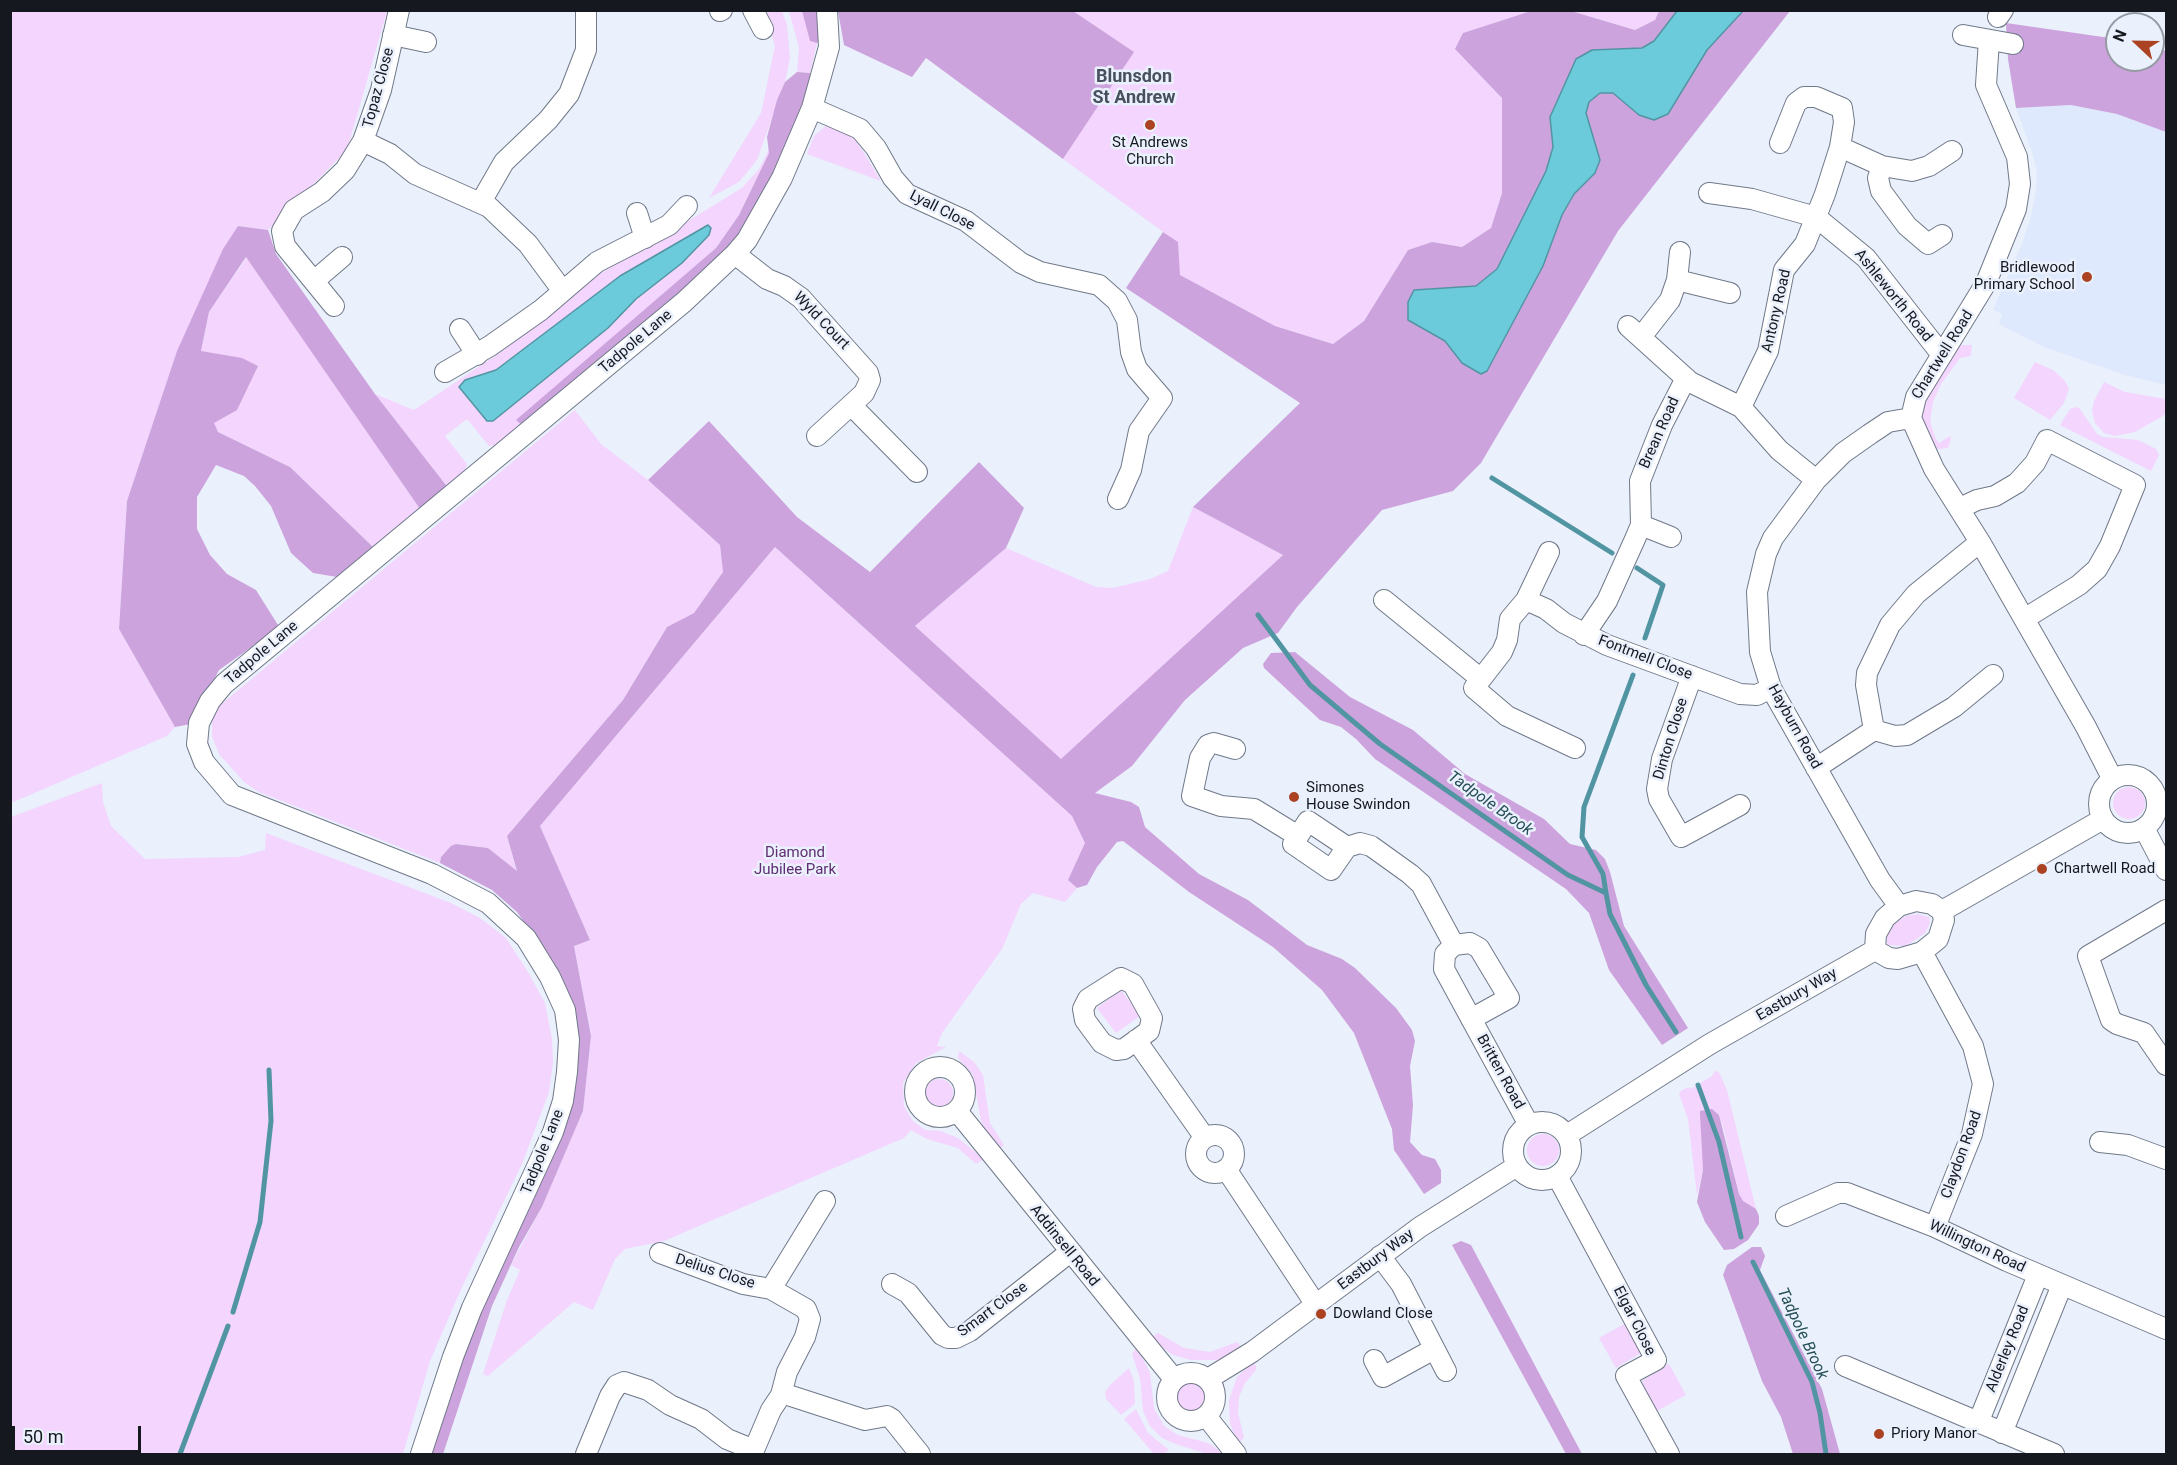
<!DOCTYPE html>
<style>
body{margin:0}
#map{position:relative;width:2177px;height:1465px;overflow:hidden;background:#eaf0fc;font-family:Roboto,sans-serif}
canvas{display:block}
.frame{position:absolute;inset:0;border:12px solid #15181e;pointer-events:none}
.north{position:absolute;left:2105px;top:12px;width:60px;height:60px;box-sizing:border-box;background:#eaf0fc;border:2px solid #959aa3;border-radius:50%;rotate:292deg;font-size:16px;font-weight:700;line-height:24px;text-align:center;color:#15181e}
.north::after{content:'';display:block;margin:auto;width:21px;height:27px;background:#ab4322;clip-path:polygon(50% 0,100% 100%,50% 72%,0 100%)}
.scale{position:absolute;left:12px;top:1426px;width:129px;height:27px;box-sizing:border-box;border:3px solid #15181e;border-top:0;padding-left:8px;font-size:18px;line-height:21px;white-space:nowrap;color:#15181e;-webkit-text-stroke:4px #eaf0fc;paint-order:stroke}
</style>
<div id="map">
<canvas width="2177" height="1465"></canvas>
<div class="frame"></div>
<div class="north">N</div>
<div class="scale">50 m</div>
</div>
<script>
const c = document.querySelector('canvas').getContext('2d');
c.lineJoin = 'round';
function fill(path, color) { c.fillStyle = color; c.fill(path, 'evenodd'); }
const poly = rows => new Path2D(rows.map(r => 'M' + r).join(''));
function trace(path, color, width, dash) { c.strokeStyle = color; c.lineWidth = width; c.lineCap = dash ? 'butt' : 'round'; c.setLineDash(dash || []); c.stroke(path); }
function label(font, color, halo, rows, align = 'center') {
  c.font = font + ' Roboto,sans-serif'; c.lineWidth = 5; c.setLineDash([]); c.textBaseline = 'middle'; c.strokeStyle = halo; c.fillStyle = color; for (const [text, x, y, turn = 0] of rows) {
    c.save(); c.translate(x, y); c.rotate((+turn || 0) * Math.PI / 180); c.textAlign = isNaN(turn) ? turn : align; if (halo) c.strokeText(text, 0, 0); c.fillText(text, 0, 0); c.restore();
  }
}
fill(poly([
 [2071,105,2117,114,2166,132,2166,385,2125,375,2047,348,1999,324,2002,314,1993,310,2022,244,2031,216,2036,191,2037,172,2033,155,2016,108]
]), '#dee9fd');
fill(poly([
 [11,11,387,11,347,150,268,230,238,226,177,351,127,501,119,629,175,727,167,736,11,803],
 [764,11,782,11,787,25,790,58,785,82,757,160,739,182,709,198,761,113,775,46],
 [789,11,802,11,810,40,817,43,810,73,797,72,799,48],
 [1073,11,1659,11,1655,20,1635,30,1571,11,1531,11,1463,33,1502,98,1502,193,1491,228,1462,247,1432,242,1408,250,1364,321,1333,344,1275,326,1180,275,1177,242,1063,159,1133,52],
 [826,126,845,133,856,140,881,181,807,154,814,136],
 [769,149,769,153,739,215,716,248,517,420,524,427,503,443,489,446,467,419,445,436,467,464,462,478,449,489,375,394,414,410,504,350,594,277,681,228,688,221,742,188,759,169],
 [247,257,420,509,373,547,290,467,218,432,213,423,201,351,209,312],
 [1961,345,1972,345,1971,356,1960,358,1941,384,1933,402,1930,421,1935,437,1939,443,1950,436,1951,439,1948,448,1940,449,1934,448,1920,422,1923,400,1955,349],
 [2035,362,2053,370,2065,381,2069,389,2064,403,2050,420,2014,398],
 [2104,382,2125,392,2166,399,2166,414,2135,432,2115,436,2104,433,2095,423,2092,411,2094,401],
 [2076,407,2080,409,2097,434,2103,437,2138,440,2156,449,2159,455,2151,471,2060,425,2070,409],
 [575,410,601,444,648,480,720,545,723,572,694,613,667,627,623,700,507,836,517,872,488,848,456,844,441,857,440,863,259,792,244,782,219,754,212,736,212,719,218,707],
 [1193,507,1283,555,1061,760,915,626,1006,548,1096,587,1113,588,1150,579,1168,571],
 [775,547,1072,816,1082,833,1085,843,1081,855,1068,880,1077,888,1065,902,1033,893,1021,904,1002,949,942,1033,937,1046,946,1047,916,1063,903,1083,904,1106,912,1120,925,1130,941,1131,958,1138,984,1159,976,1164,958,1148,927,1139,911,1130,904,1138,664,1241,625,1249,615,1259,593,1310,574,1302,488,1376,483,1374,507,1300,520,1270,511,1265,542,1207,583,1111,591,1035,574,945,590,940,540,826],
 [102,783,103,802,111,826,145,859,238,857,265,850,266,833,451,903,480,918,506,938,528,972,545,1003,552,1039,553,1062,549,1092,522,1164,462,1287,430,1361,403,1454,11,1454,11,817],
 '2113 803a16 16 0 1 1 32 0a16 16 0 1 1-32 0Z',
 [1918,914,1929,917,1930,923,1925,933,1906,946,1888,945,1886,938,1895,923,1906,916],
 [1121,990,1140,1016,1116,1033,1097,1008],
 [959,1051,974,1062,983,1075,990,1123,1004,1145,997,1151,981,1121,973,1075,958,1058],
 [1715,1071,1719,1072,1727,1090,1756,1209,1742,1201,1739,1194,1724,1130,1719,1115,1715,1111,1703,1143,1703,1170,1697,1195,1688,1119,1679,1094,1681,1091,1688,1087,1691,1089,1712,1076],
 '925 1093a14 14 0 1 1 28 0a14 14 0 1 1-28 0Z',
 '1527 1150a16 16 0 1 1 32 0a16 16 0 1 1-32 0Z',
 [1626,1323,1641,1353,1616,1368,1599,1338],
 [1158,1333,1184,1348,1210,1352,1237,1342,1243,1349,1217,1360,1191,1360,1173,1355,1154,1342,1150,1338],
 [1137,1347,1150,1373,1154,1408,1164,1426,1178,1435,1208,1443,1224,1454,1207,1454,1173,1443,1162,1438,1150,1426,1143,1411,1140,1378,1132,1354],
 [1252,1363,1256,1365,1256,1370,1245,1383,1239,1397,1238,1413,1244,1437,1238,1444,1230,1423,1229,1400,1237,1377],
 [1669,1364,1686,1395,1655,1412,1642,1381],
 [1129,1368,1134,1381,1135,1404,1121,1415,1106,1399,1105,1392,1110,1385],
 '1176 1397a14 14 0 1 1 28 0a14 14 0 1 1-28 0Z',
 [1136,1409,1148,1433,1169,1450,1163,1454,1154,1454,1124,1419]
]), '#f3d5fe');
fill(poly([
 [802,11,818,11,822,37,817,43,810,41],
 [838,11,1073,11,1134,52,1063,159,926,58,912,77,844,45],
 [1531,11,1571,11,1635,30,1655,20,1659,11,1677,11,1654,41,1642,48,1592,50,1561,92,1550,117,1553,147,1546,171,1497,269,1476,286,1414,290,1408,320,1445,341,1462,363,1481,374,1487,371,1543,266,1562,215,1574,194,1595,173,1600,160,1586,113,1589,102,1600,93,1613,93,1639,115,1668,115,1707,50,1743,11,1790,11,1618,231,1481,463,1453,491,1382,510,1297,607,1278,633,1243,648,1185,700,1132,766,1095,793,1131,802,1139,807,1145,827,1199,874,1248,900,1307,945,1342,959,1355,968,1396,1008,1412,1030,1415,1041,1410,1066,1413,1105,1410,1142,1422,1155,1435,1159,1441,1170,1441,1183,1424,1194,1394,1150,1392,1129,1354,1033,1322,990,1273,947,1189,892,1123,841,1117,842,1097,867,1087,885,1077,888,1068,880,1085,843,1072,816,775,547,540,826,590,940,574,946,591,1036,583,1111,542,1207,519,1247,492,1306,443,1454,426,1454,577,1057,542,947,517,912,492,890,440,863,441,857,451,846,456,844,488,848,517,871,507,836,623,700,667,627,694,613,723,572,720,545,648,480,709,421,797,517,870,572,979,462,1024,508,1006,548,915,626,1061,759,1283,555,1193,507,1300,403,1126,288,1163,232,1178,242,1180,275,1275,326,1333,344,1364,321,1408,250,1432,242,1462,247,1491,228,1502,193,1502,98,1455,49,1463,33],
 [2006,23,2117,39,2117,60,2153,60,2153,47,2166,51,2166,132,2117,114,2071,105,2016,108,2008,59],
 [797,72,810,73,811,80,799,124,763,197,737,239,717,264,524,427,516,420,716,248,739,215,769,153,767,137,777,100,785,82],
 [238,226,268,230,276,254,375,394,449,489,420,509,246,257,209,312,201,351,242,358,258,366,237,410,214,423,218,432,290,467,373,547,337,577,313,573,291,553,271,506,255,486,244,476,216,465,197,497,197,529,210,555,227,574,256,590,278,625,263,639,219,670,191,724,175,727,119,629,127,501,177,351,223,249],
 [1295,652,1350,697,1413,730,1465,774,1544,819,1570,844,1596,850,1605,859,1610,872,1624,926,1688,1028,1662,1045,1609,970,1589,913,1566,889,1375,759,1356,739,1341,727,1320,720,1264,668,1263,664,1271,653],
 [1712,1109,1719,1115,1739,1194,1743,1201,1756,1209,1759,1216,1759,1224,1748,1240,1734,1249,1724,1250,1722,1247,1705,1222,1697,1202,1703,1170,1700,1114,1700,1111],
 [1461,1241,1471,1245,1582,1454,1566,1454,1452,1245],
 [1752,1247,1761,1247,1765,1256,1760,1270,1822,1389,1840,1454,1793,1454,1781,1417,1762,1381,1723,1275,1727,1265]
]), '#cda3dd');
const water = poly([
 [1677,11,1743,11,1707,50,1668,114,1654,120,1639,115,1613,93,1600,93,1589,102,1586,113,1600,160,1595,173,1574,194,1562,215,1543,266,1487,371,1481,374,1462,363,1445,341,1408,320,1408,302,1414,290,1476,286,1497,269,1546,171,1553,147,1550,117,1576,59,1592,50,1642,48,1654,41,1677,11],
 [708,225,711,228,709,235,682,263,636,299,608,328,493,421,487,421,459,387,465,380,496,370,620,276,708,225]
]);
fill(water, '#6ccbda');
trace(water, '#5295a2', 1.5);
trace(poly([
 [1492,478,1612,553],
 [1637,568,1663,585,1645,638],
 [1258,615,1310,685,1380,744,1568,875,1606,893,1610,914,1646,985,1676,1032],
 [1606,893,1603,874,1582,837,1584,807,1633,675],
 [1698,1085,1719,1142,1741,1237],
 [1753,1262,1812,1382,1820,1413,1826,1454],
 [233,1312,260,1222,271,1121,269,1070],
 [180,1454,228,1326]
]), '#5295a2', 5);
const minor = poly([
 [753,10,763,29],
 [720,11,722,10],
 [1998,17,2003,10],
 [393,35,426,42],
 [1963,35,2013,44],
 [1989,40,1986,85,2017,157,2020,184,2016,209,1986,283,1916,397,1911,418,1934,469,1980,542,2086,727,2112,778],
 [812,108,860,129,876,148,893,178,907,194,966,221,1021,263,1040,272,1099,285,1117,301,1127,320,1131,352,1137,369,1162,398,1139,431,1131,470,1118,499],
 [363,141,390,154,415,174,489,207,528,244,562,290],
 [1840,147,1882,166,1912,171,1929,166,1952,151],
 [1882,166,1878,178,1881,191,1907,226,1928,244,1942,235],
 [1709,193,1752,199,1816,217,1866,258,1942,355],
 [481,202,504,162,548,120,569,94,586,50,586,10],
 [637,213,645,238],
 [735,254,767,279,784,286,801,298,868,373,870,380,864,393,817,436],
 [1677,280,1730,293],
 [314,281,342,257],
 [334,306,285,246,282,231,294,210,322,192,345,170,363,141,381,90,399,10],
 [1628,326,1690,382,1741,407,1779,450,1816,480],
 [460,329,477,355],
 [1641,337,1670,300,1677,280,1680,252],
 [445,372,490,346,541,310,597,262,669,225,687,206],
 [852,406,917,472],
 [1741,407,1768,351,1784,270,1805,244,1825,194,1840,147,1844,122,1842,108,1816,97,1804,97,1796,103,1780,143],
 [1960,508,1977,500,1995,496,2017,483,2035,463,2047,440,2135,485,2110,546,2097,569,2079,585,2024,619],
 [1641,525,1671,537],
 [1549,552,1526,600,1546,609,1564,623,1607,645,1740,694,1757,695,1771,688],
 [1384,600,1481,679],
 [1526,600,1510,619,1507,640,1502,652,1474,688,1507,716,1575,748],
 [1584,635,1607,601,1635,539,1641,525,1640,481,1662,425,1686,378],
 [1692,676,1662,759,1657,789,1659,799,1681,837,1740,805],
 [1874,730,1895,736,1907,735,1954,707,1993,675],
 [1235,749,1214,743,1208,745,1200,758,1192,796,1221,806,1254,809,1298,836],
 [1816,768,1874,730,1866,685,1867,673,1890,625,1916,594,1980,542],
 '2099 804a29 29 0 1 1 58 0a29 29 0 1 1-58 0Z',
 [1308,821,1347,847,1331,870,1293,844,1308,821],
 [2144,828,2166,870],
 [1347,847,1360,843,1371,846,1410,874,1421,884,1454,945,1445,954,1444,969,1529,1125],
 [1916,901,1932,904,1942,911,1944,920,1938,939,1922,952,1898,959,1889,958,1875,950,1876,934,1885,918,1899,906,1916,901],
 [1899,906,1880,880,1771,688,1760,652,1757,592,1766,554,1773,538,1816,480,1843,453,1870,434,1888,422,1911,418],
 [2166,910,2088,956,2111,1020,2117,1024,2144,1033,2166,1065],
 [1942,911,2103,819],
 [1454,945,1470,943,1479,948,1509,998,1471,1019],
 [1922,952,1973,1046,1983,1084,1972,1134,1935,1227],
 [1121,978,1133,984,1152,1018,1149,1031,1124,1049,1116,1050,1102,1043,1085,1020,1083,1009,1088,999,1121,978],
 [1136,1040,1205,1138],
 '915 1092a25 25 0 1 1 50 0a25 25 0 1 1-50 0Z',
 [957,1111,1174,1379],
 '1513 1151a29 29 0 1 1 58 0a29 29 0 1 1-58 0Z',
 '1196 1154a19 19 0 1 1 38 0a19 19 0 1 1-38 0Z',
 [1567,1135,1710,1044,1875,950],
 [2100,1142,2128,1145,2166,1159],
 [1226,1169,1316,1305],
 [1557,1176,1656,1360,1626,1376,1669,1454],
 [1786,1216,1838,1193,1847,1193,1935,1227,2007,1261,2166,1329],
 [660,1253,743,1284,771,1289],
 [1380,1256,1401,1284,1446,1371],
 [892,1284,908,1293,942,1335,948,1338,956,1338,970,1331,1070,1252],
 [1374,1360,1383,1377,1434,1349],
 [1845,1366,2054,1454],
 '1167 1397a24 24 0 1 1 48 0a24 24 0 1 1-48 0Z',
 [1208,1379,1252,1352,1420,1227,1517,1166],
 [781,1395,788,1395,865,1420,887,1416,892,1419,920,1454],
 [1206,1416,1236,1454],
 [1978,1423,2038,1275],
 [2002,1433,2062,1285],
 [421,1454,453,1357,472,1308,553,1132,563,1101,567,1072,569,1040,565,1010,550,977,526,938,488,903,432,874,232,795,204,762,197,744,199,723,210,701,224,684,684,302,735,254,747,240,782,178,812,108,829,47,827,10],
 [586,1454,610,1396,617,1385,624,1382,648,1390,670,1405,701,1419,727,1439,754,1450,771,1410,781,1395,787,1372,805,1337,810,1319,806,1309,771,1289,825,1201]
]);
trace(minor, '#707989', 22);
trace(minor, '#fff', 20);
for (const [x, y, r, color] of [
 [1150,125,6,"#ab4322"],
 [2087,277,6,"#ab4322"],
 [1294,797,6,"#ab4322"],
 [2042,869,6,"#ab4322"],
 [1321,1314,6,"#ab4322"],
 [1879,1434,6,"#ab4322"]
]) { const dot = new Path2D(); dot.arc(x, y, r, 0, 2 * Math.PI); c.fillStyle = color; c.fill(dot); trace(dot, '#eaf0fc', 2); }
label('15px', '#15181e', '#eaf0fc', [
 ["Topaz Close",379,88,-75],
 ["Lyall Close",942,211,27],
 ["Ashleworth Road",1893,296,51],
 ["Antony Road",1777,311,-77],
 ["Wyld Court",821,321,46],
 ["Tadpole Lane",636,342,-40],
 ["Chartwell Road",1943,355,-58],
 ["Brean Road",1660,433,-66],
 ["Tadpole Lane",262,653,-40],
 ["Fontmell Close",1645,658,21],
 ["Hayburn Road",1794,727,61],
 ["Dinton Close",1671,739,-73],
 ["Eastbury Way",1797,995,-30],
 ["Britten Road",1500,1072,61],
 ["Tadpole Lane",543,1152,-68],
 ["Claydon Road",1962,1155,-70],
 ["Addinsell Road",1064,1246,51],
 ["Willington Road",1977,1247,25],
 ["Eastbury Way",1376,1260,-37],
 ["Delius Close",715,1272,18],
 ["Smart Close",993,1310,-36],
 ["Elgar Close",1634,1321,63],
 ["Alderley Road",2008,1349,-68]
]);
label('15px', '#15181e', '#eaf0fc', [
 ["St Andrews",1150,143,"center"],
 ["Church",1150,160,"center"],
 ["Bridlewood",2075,268,"right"],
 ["Primary School",2075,285,"right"],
 ["Simones",1306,788],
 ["House Swindon",1306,805],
 ["Chartwell Road",2054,869],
 ["Dowland Close",1333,1314],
 ["Priory Manor",1891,1434]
], 'left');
label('15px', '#602d72', '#eaf0fc', [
 ["Diamond",795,853],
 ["Jubilee Park",795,870]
]);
label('italic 16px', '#255057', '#eaf0fc', [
 ["Tadpole Brook",1490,804,35],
 ["Tadpole Brook",1802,1334,65]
]);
label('bold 18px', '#48505f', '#eaf0fc', [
 ["Blunsdon",1134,77],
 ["St Andrew",1134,98]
]);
</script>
